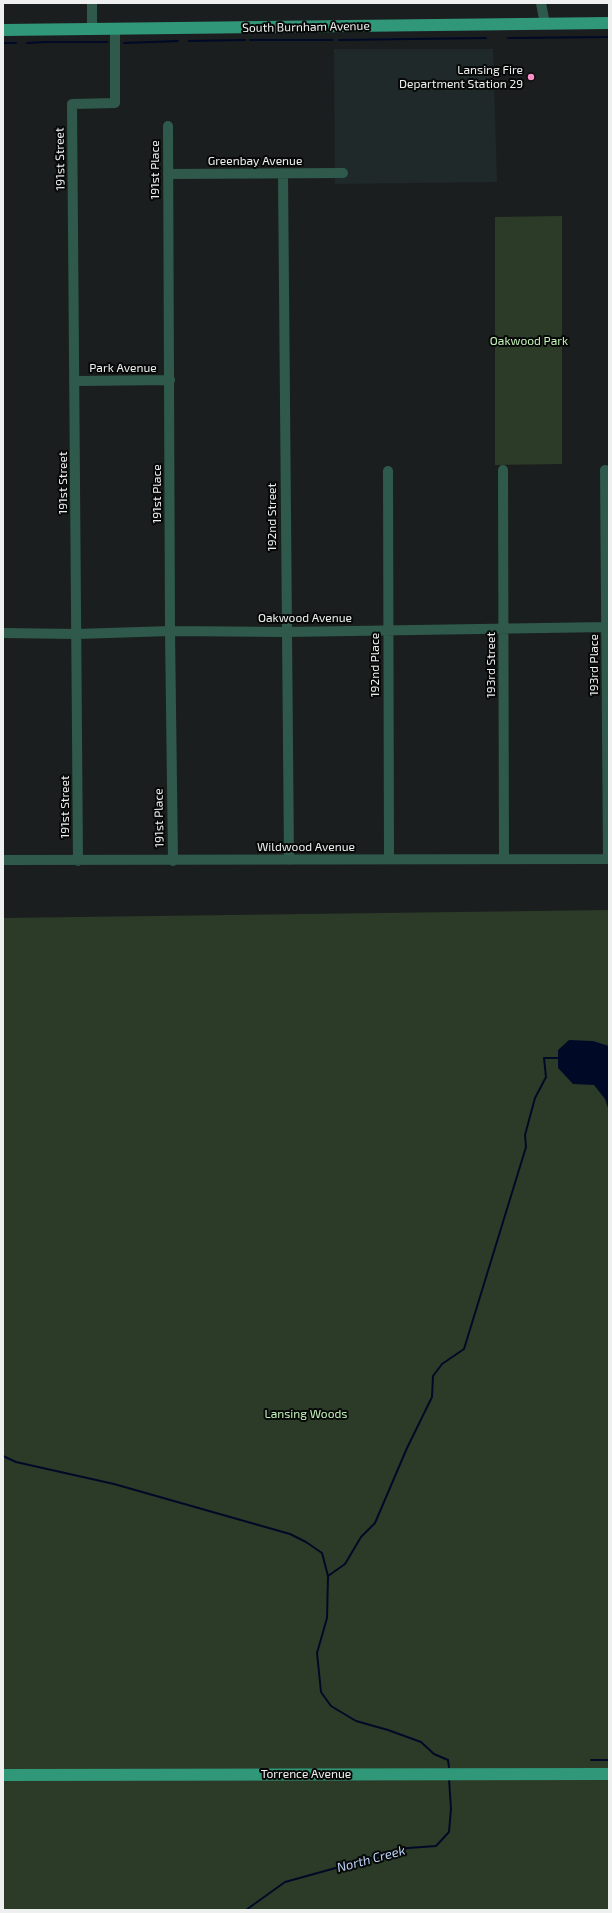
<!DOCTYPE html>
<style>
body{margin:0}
#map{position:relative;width:612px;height:1913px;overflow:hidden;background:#1b1e1e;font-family:"Exo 2",sans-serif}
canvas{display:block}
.frame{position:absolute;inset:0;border:4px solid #eef0f0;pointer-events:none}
</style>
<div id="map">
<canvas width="612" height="1913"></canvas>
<div class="frame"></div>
</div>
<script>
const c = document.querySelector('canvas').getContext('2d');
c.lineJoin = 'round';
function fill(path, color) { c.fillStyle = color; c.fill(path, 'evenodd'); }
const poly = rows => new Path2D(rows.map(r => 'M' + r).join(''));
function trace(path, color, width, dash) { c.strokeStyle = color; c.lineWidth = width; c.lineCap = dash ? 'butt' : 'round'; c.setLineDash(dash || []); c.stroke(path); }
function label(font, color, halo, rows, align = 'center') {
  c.font = font + ' "Exo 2",sans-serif'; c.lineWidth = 4; c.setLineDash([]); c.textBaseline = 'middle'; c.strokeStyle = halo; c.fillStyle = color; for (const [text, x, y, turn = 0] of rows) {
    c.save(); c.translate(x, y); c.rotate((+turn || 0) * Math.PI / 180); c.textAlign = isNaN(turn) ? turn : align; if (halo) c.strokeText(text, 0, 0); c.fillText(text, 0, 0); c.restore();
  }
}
fill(poly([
 [334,49,493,49,497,182,335,184]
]), '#1f292a');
fill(poly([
 [562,216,562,464,495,465,495,217],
 [609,910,609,1910,3,1910,3,918]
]), '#2c3b28');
fill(poly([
 [569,1040,593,1041,609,1046,609,1111,605,1099,594,1085,573,1084,558,1068,558,1050]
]), '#000a26');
trace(poly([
 [508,38,609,37],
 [250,40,332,40],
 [339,40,486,38],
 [189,41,245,40],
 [3,43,16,43],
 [27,43,46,42,107,42],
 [124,43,178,41],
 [3,1456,16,1462,114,1484,290,1534,306,1542,322,1553,328,1576,327,1618,317,1653,321,1692,331,1706,356,1721,388,1730,421,1742,434,1754,448,1760,449,1767],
 [328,1576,345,1564,361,1537,375,1523,407,1448,432,1397,433,1376,442,1364,464,1349,526,1147,525,1135,535,1098,546,1077,544,1058,558,1058],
 [591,1760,609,1760],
 [246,1910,285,1882,408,1848,436,1846,449,1832,451,1809,449,1779]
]), '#000a26', 2);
trace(poly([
 [92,3,92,29],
 [541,3,545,24],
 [168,126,170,631,173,861],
 [168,174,343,173],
 [283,174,289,860],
 [76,381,170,380],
 [503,470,504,859],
 [388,471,389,859],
 [3,633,77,634,170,631,286,632,607,627],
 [3,860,608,859,605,470],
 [78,861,72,104,115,103,115,29]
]), '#2f5a4b', 10);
trace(poly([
 [3,30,609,23],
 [3,1775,609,1774]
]), '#319779', 12);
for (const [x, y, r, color] of [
 [531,77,4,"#fa8fc6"]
]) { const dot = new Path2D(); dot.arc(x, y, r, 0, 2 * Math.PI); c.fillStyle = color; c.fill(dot); trace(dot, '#070808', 1.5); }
label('12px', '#eef0f0', '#070808', [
 ["South Burnham Avenue",306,27,-1],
 ["191st Street",60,159,-91],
 ["Greenbay Avenue",255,161],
 ["191st Place",155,170,-90],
 ["Park Avenue",123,368],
 ["191st Street",63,483,-90],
 ["191st Place",157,494,-90],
 ["192nd Street",272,517,-90],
 ["Oakwood Avenue",305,618],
 ["192nd Place",375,665,-90],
 ["193rd Street",491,665,-90],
 ["193rd Place",594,665,-90],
 ["191st Street",65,807,-90],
 ["191st Place",159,818,-91],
 ["Wildwood Avenue",306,847],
 ["Torrence Avenue",306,1774]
]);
label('12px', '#eef0f0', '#070808', [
 ["Lansing Fire",523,70],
 ["Department Station 29",523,84]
], 'right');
label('12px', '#c2f2b7', '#070808', [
 ["Oakwood Park",529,341],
 ["Lansing Woods",306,1414]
]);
label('italic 13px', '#bcd3f7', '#070808', [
 ["North Creek",371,1859,-15]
]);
</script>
